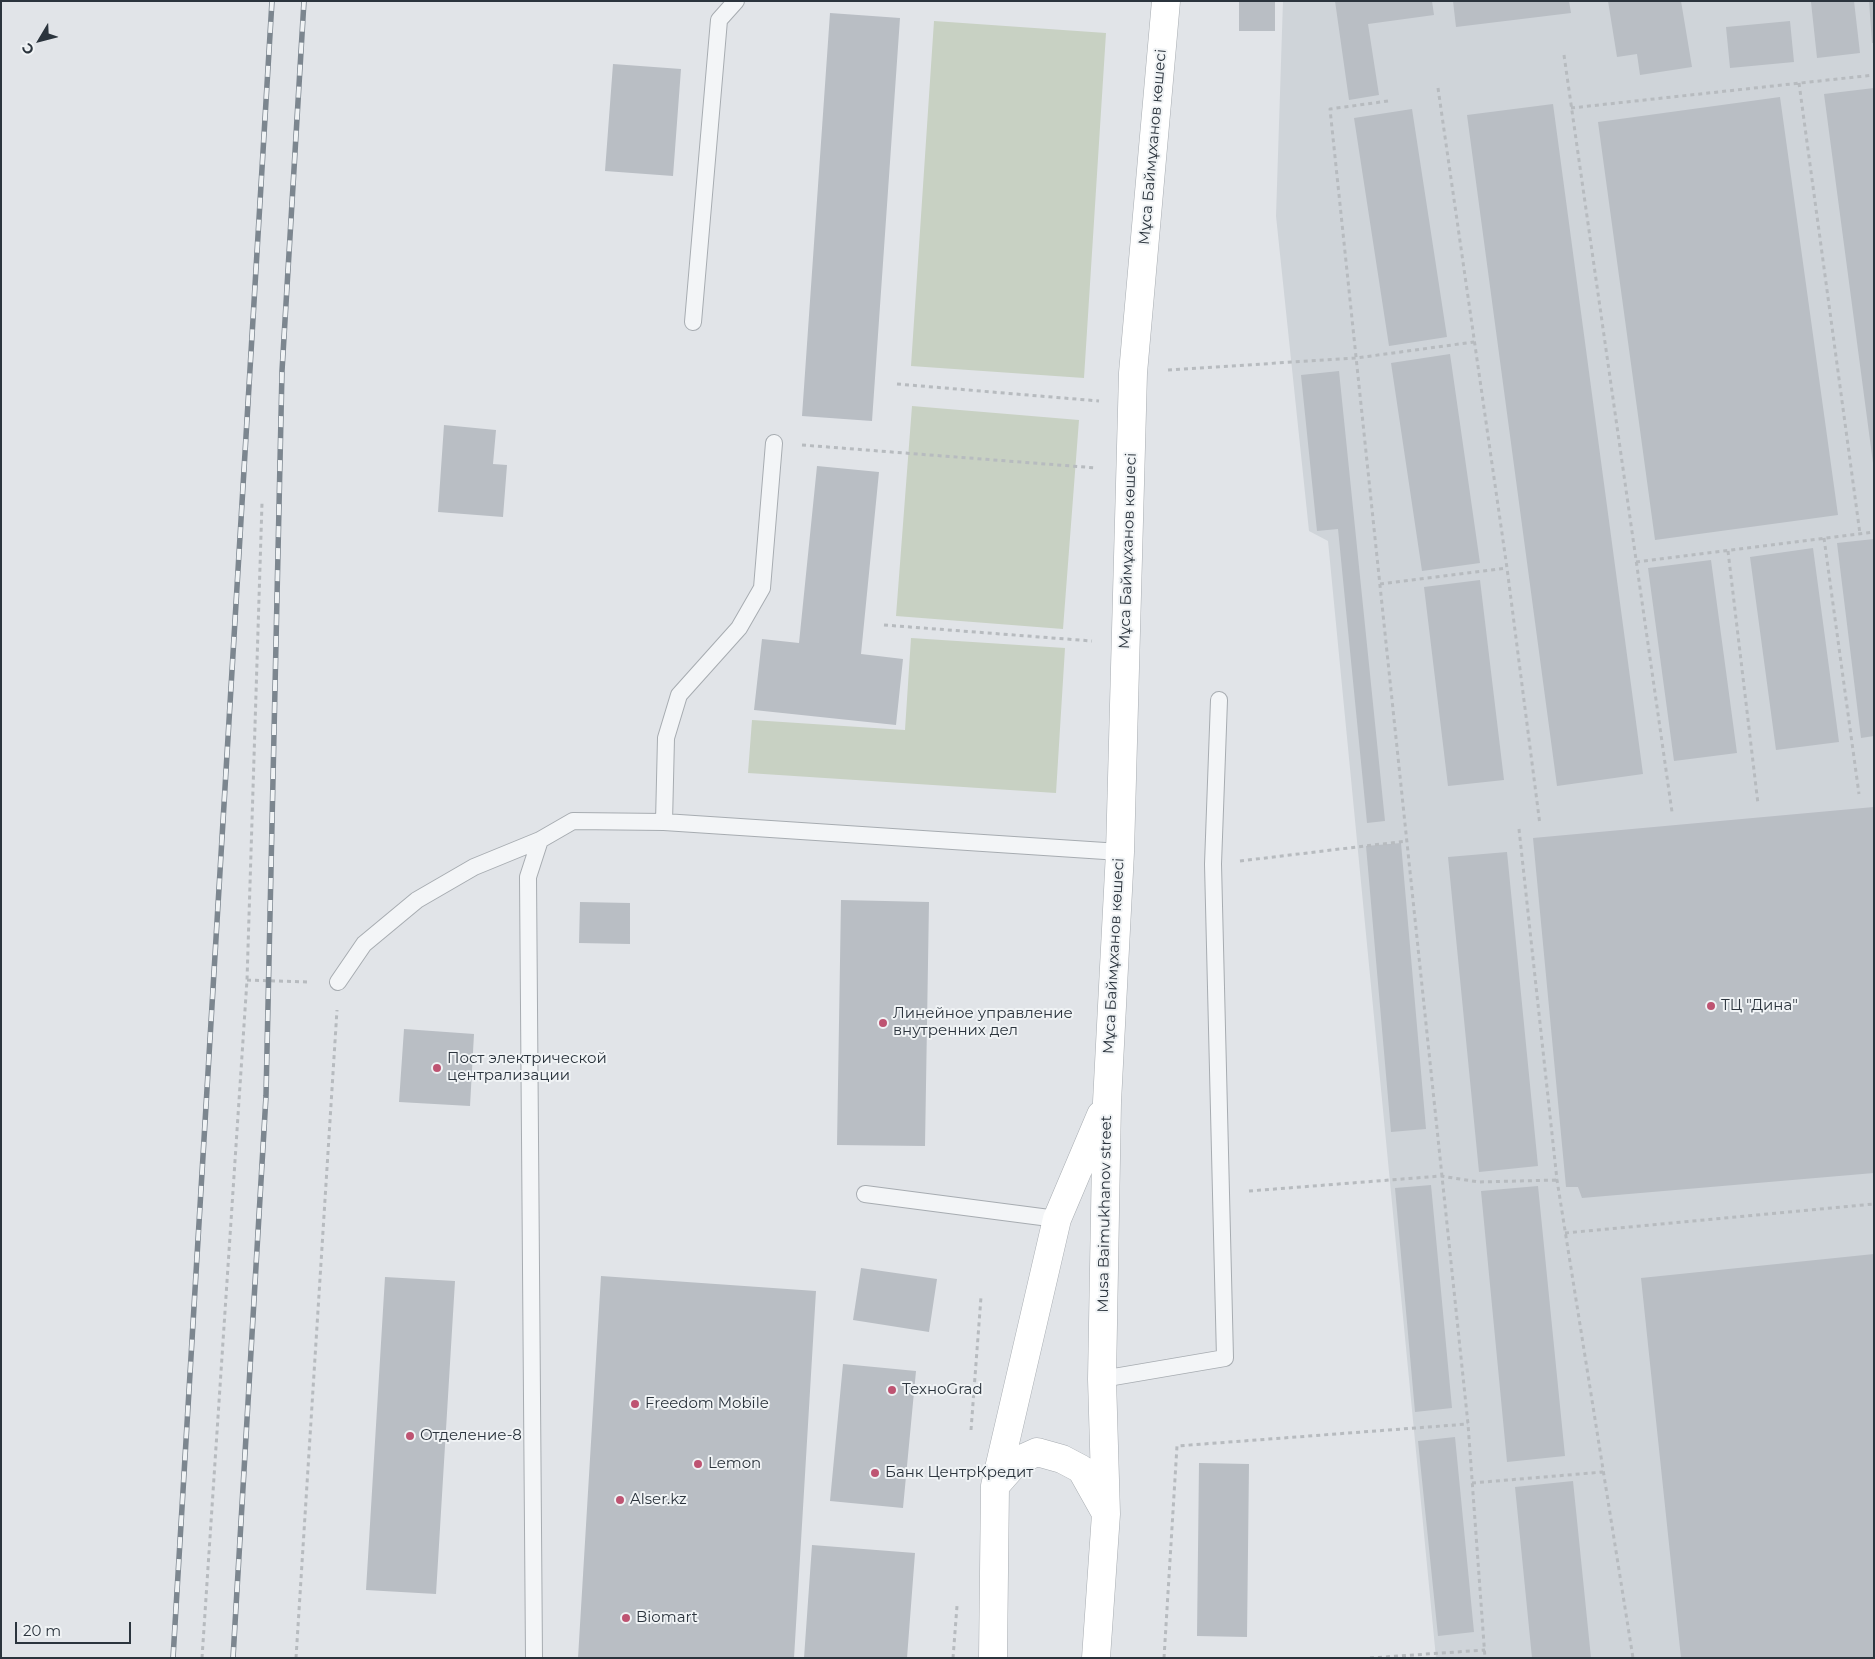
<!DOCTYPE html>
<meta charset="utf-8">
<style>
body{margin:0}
#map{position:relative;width:1875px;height:1659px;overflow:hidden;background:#e1e4e8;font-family:Montserrat,sans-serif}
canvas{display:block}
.frame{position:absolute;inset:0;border:2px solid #2b343d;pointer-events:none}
.north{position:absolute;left:15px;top:15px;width:50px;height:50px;-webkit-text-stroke:4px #f0f3f5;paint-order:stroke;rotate:233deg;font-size:14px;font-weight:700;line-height:20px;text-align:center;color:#2b343d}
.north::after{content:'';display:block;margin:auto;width:18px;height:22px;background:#2b343d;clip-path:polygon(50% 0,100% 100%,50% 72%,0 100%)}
.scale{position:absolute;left:15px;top:1622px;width:116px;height:22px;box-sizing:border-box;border:2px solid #2b343d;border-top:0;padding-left:6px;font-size:15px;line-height:18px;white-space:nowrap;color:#2b343d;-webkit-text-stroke:4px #f0f3f5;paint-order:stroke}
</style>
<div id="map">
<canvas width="1875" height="1659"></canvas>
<div class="frame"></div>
<div class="north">С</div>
<div class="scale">20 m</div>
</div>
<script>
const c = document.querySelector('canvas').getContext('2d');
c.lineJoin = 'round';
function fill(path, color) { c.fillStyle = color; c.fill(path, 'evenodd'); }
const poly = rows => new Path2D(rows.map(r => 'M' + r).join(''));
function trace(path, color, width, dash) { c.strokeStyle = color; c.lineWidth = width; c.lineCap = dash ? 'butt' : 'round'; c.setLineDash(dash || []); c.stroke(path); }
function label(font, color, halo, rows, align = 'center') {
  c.font = font + ' Montserrat,sans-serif'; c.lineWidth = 4; c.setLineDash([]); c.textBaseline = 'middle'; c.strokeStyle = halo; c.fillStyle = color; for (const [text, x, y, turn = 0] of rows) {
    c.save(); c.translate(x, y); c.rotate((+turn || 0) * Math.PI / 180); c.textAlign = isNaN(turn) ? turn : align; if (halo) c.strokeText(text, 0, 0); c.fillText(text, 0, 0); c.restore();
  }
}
fill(poly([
 [1283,1,1874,1,1874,1658,1436,1658,1328,541,1309,531,1276,216]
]), '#cfd4d9');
fill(poly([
 [934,21,1106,33,1084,378,911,366],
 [912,406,1079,420,1063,629,896,616],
 [911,638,1065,648,1056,793,748,773,752,720,905,730]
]), '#c8d1c3');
fill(poly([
 [1239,1,1275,1,1275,31,1239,31],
 [1335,1,1432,1,1434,15,1368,24,1379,95,1349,100],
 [1453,1,1569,1,1571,13,1456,27],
 [1608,1,1681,1,1692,67,1640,75,1637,54,1617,57],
 [1854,1,1860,53,1817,58,1811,2],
 [1869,1,1874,1,1874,43,1872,43],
 [830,13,900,18,872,421,802,416],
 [1790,21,1794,62,1730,68,1726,27],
 [613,64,681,69,673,176,605,171],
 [1874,88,1874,463,1873,463,1824,94],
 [1780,97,1838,515,1655,540,1598,122],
 [1553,104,1643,774,1557,786,1467,115],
 [1412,109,1447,337,1389,346,1354,118],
 [1450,354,1480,563,1422,571,1391,363],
 [1339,371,1385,821,1367,823,1338,529,1317,531,1301,375],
 [444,425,496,430,493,464,507,465,503,517,438,512],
 [817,466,879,472,861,654,903,659,896,725,754,710,762,639,799,643],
 [1874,539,1874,736,1861,738,1837,543],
 [1813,548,1839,742,1776,750,1750,557],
 [1711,560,1737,753,1674,761,1648,568],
 [1480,580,1504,780,1448,786,1424,587],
 [1874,807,1874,1173,1582,1198,1578,1187,1566,1187,1533,838],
 [1401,843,1426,1129,1391,1132,1366,846],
 [1507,852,1538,1166,1479,1172,1448,857],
 [841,900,929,902,925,1146,837,1145],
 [580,902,630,903,630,944,579,943],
 [404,1029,474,1034,470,1106,399,1102],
 [1431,1185,1452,1408,1415,1412,1395,1188],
 [1538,1186,1565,1456,1507,1462,1481,1191],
 [1874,1254,1874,1658,1681,1658,1641,1278],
 [861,1268,937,1279,929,1332,853,1320],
 [601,1276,816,1291,794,1658,578,1658],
 [385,1277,455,1281,436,1594,366,1590],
 [843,1364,916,1371,903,1508,830,1501],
 [1455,1437,1474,1632,1438,1636,1418,1441],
 [1199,1463,1249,1464,1247,1637,1197,1636],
 [1573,1481,1591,1658,1532,1658,1515,1487],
 [812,1545,915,1553,907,1658,804,1658]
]), '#b9bec4');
const lane = poly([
 [693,322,719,20,736,1],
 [664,822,666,738,679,695,739,628,762,588,774,443],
 [338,982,364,944,417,900,474,867,540,840,573,821,664,822,1120,852],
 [865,1194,1057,1219],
 [1102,1379,1225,1358,1213,864,1219,700],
 [534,1658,528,877,540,840]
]);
const secondary = poly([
 [995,1486,1017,1461,1037,1452,1062,1459,1081,1469,1104,1510],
 [993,1658,995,1486,1057,1219,1101,1115],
 [1096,1658,1106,1514,1102,1379,1107,1102,1120,852,1133,373,1166,1]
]);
trace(lane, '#a7acb1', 18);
trace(secondary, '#a7acb1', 29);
trace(poly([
 [1564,55,1672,812],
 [1799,83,1860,534],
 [1438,88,1507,568,1540,825],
 [1388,101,1330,109,1468,1424,1485,1658],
 [1571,108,1874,75],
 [1168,370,1356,358,1474,342],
 [897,384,1099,401],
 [802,445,1097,468],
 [1824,538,1859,794],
 [1728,551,1758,804],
 [1636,562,1874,532],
 [1380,584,1507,568],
 [884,625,1092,641],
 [1519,829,1557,1180,1633,1658],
 [1240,861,1407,841],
 [247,980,310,982],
 [1249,1191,1441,1176,1479,1182,1557,1180],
 [1565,1233,1874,1204],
 [971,1430,981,1297],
 [1472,1483,1603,1472],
 [202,1658,247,980,262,503],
 [296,1658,337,1010],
 [953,1658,957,1606],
 [1164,1658,1177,1446,1468,1424],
 [1370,1658,1485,1650]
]), '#b7bbbf', 3, [4, 4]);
trace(lane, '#f3f5f7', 16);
trace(secondary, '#fff', 28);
const rail = poly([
 [173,1658,272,1],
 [233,1658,266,1096,282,371,304,1]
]);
trace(rail, '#7c868f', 5.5);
trace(rail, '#f0f3f5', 4, [11]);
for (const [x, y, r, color] of [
 [1711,1006,5,"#be5472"],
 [883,1023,5,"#be5472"],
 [437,1068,5,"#be5472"],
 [892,1390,5,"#be5472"],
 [635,1404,5,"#be5472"],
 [410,1436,5,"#be5472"],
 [698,1464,5,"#be5472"],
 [875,1473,5,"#be5472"],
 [620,1500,5,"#be5472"],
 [626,1618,5,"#be5472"]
]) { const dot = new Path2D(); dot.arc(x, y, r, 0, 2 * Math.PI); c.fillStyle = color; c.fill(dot); trace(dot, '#f0f3f5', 2); }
label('15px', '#2b343d', '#f0f3f5', [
 ["Мұса Баймұханов көшесі",1153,147,-85],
 ["Мұса Баймұханов көшесі",1128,551,-88],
 ["Мұса Баймұханов көшесі",1114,956,-87],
 ["Musa Baimukhanov street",1105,1214,-89]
]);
label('15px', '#2b343d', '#f0f3f5', [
 ["ТЦ \"Дина\"",1721,1006],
 ["Линейное управление",893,1014],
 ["внутренних дел",893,1031],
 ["Пост электрической",447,1059],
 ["централизации",447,1076],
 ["ТехноGrad",902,1390],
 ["Freedom Mobile",645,1404],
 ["Отделение-8",420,1436],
 ["Lemon",708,1464],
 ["Банк ЦентрКредит",885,1473],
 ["Alser.kz",630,1500],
 ["Biomart",636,1618]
], 'left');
</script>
